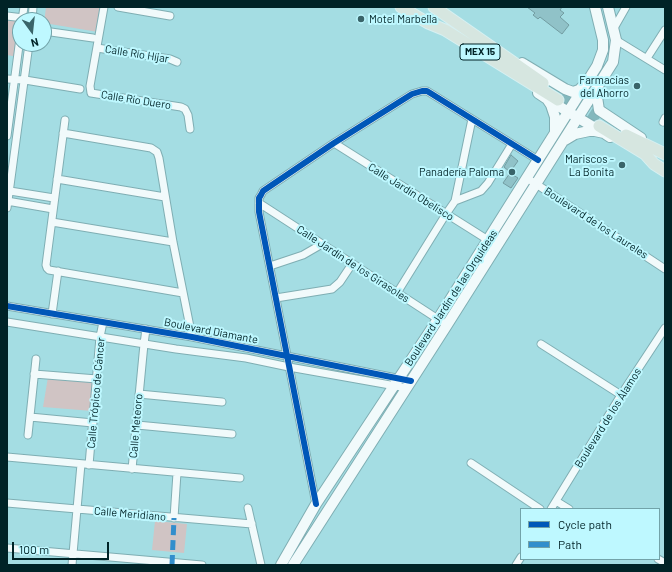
<!DOCTYPE html>
<meta charset="utf-8">
<style>
body{margin:0}
#map{position:relative;width:672px;height:572px;overflow:hidden;background:#a4dde3;font-family:Barlow,sans-serif}
canvas{display:block}
.frame{position:absolute;inset:0;border:8px solid #002327;pointer-events:none}
.legend{position:absolute;left:520px;top:508px;width:140px;height:52px;box-sizing:border-box;background:#bef8ff;border:1px solid #72a3a9;margin:0;padding:5px 7px;list-style:none;font-size:12px;color:#002327}
.legend li{display:flex;align-items:center;gap:8px;height:20px}
.legend b{width:20px;border:1px solid #72a3a9}
.north{position:absolute;left:12px;top:12px;width:40px;height:40px;box-sizing:border-box;background:#bef8ff;border:1px solid #72a3a9;border-radius:50%;rotate:165deg;font-size:11px;font-weight:700;line-height:16px;text-align:center;color:#002327}
.north::after{content:'';display:block;margin:auto;width:14px;height:18px;background:#396469;clip-path:polygon(50% 0,100% 100%,50% 72%,0 100%)}
.scale{position:absolute;left:12px;top:542px;width:97px;height:18px;box-sizing:border-box;border:2px solid #002327;border-top:0;padding-left:5px;font-size:12px;line-height:14px;white-space:nowrap;color:#002327;-webkit-text-stroke:3px #bef8ff;paint-order:stroke}
</style>
<div id="map">
<canvas width="672" height="572"></canvas>
<div class="frame"></div>
<ul class="legend">
<li><b style="height:5px;background:#0057b8"></b>Cycle path</li>
<li><b style="height:5px;background:#328ecc"></b>Path</li>
</ul>
<div class="north">N</div>
<div class="scale">100 m</div>
</div>
<script>
const c = document.querySelector('canvas').getContext('2d');
c.lineJoin = 'round';
function fill(path, color) { c.fillStyle = color; c.fill(path, 'evenodd'); }
const poly = rows => new Path2D(rows.map(r => 'M' + r).join(''));
function trace(path, color, width, dash) { c.strokeStyle = color; c.lineWidth = width; c.lineCap = dash ? 'butt' : 'round'; c.setLineDash(dash || []); c.stroke(path); }
function label(font, color, halo, rows, align = 'center') {
  c.font = font + ' Barlow,sans-serif'; c.lineWidth = 4; c.setLineDash([]); c.textBaseline = 'middle'; c.strokeStyle = halo; c.fillStyle = color; for (const [text, x, y, turn = 0] of rows) {
    c.save(); c.translate(x, y); c.rotate((+turn || 0) * Math.PI / 180); c.textAlign = isNaN(turn) ? turn : align; if (halo) c.strokeText(text, 0, 0); c.fillText(text, 0, 0); c.restore();
  }
}
fill(poly([
 [46,7,102,7,98,32,44,23],
 [7,19,20,21,20,39,18,57,7,55],
 [48,377,94,382,92,411,43,407],
 [155,521,187,524,184,553,152,550]
]), '#d0c4c4');
const building = poly([
 [527,7,562,7,560,10,564,13,560,17,569,25,562,34,540,17,538,19,533,15,535,13,527,7],
 [511,155,518,161,510,172,504,167,511,155],
 [510,173,518,178,511,188,503,183,510,173]
]);
fill(building, '#90c2c8');
trace(building, '#729ca1', 1);
trace(poly([
 [562,95,602,121]
]), '#83b8bd', 11, [11, 5.5]);
const street = poly([
 [104,7,90,86,91,93,181,107,185,109,188,115,190,129],
 [118,7,170,16],
 [7,16,32,19],
 [22,20,24,7],
 [32,20,33,7],
 [614,28,626,7],
 [44,31,93,38],
 [616,40,665,70],
 [97,48,170,59,177,62],
 [647,58,665,30],
 [7,79,25,80,80,89],
 [65,120,46,265,47,268,49,270,183,293],
 [663,122,665,118],
 [63,133,151,148,157,152,159,158,173,242,192,337],
 [7,136,20,38],
 [334,143,488,240],
 [527,178,665,269],
 [57,179,165,197],
 [7,190,10,191,54,198],
 [7,201,53,209],
 [455,201,472,119],
 [259,203,447,325],
 [7,208,29,44],
 [52,222,173,242],
 [270,266,303,255,322,244],
 [397,293,446,214,455,201,481,191,488,183,512,144],
 [276,298,332,289,340,282,352,264],
 [7,306,192,337,411,381],
 [52,314,58,271],
 [7,322,176,349,246,358,289,367,407,388],
 [541,344,621,395],
 [34,374,97,379],
 [139,394,222,402],
 [30,417,93,423],
 [137,425,232,434],
 [28,435,36,359],
 [7,457,240,478],
 [471,463,540,509],
 [89,465,100,337,103,322],
 [132,469,144,344,146,329],
 [556,501,569,509],
 [7,503,252,524],
 [316,504,259,212,259,198,261,195,263,191,334,143,412,94,422,91,427,91,538,160],
 [248,508,261,565],
 [551,509,621,395,665,328],
 [174,518,177,473],
 [7,548,202,565],
 [658,559,665,563],
 [72,565,81,464],
 [516,565,521,557]
]);
const secondary = poly([
 [522,63,565,89,573,92,579,90,583,86],
 [597,87,597,97,599,110,641,138],
 [538,93,547,99,551,105,555,117,555,132],
 [547,99,600,131],
 [565,140,575,134,589,131,595,131,604,133,610,137],
 [281,565,316,504,438,319,597,66,603,50,603,40,595,7],
 [293,565,447,325,613,62,616,40,608,7]
]);
const primary = poly([
 [401,7,428,23,445,30,558,100],
 [434,7,543,83],
 [599,126,645,154,654,164,665,171],
 [626,135,665,154]
]);
trace(street, '#7faeb3', 9);
trace(secondary, '#7faeb3', 12);
trace(primary, '#d6f0f2', 13);
trace(street, '#f1fafb', 7);
trace(secondary, '#f1fafb', 10);
trace(primary, '#d6e6e0', 11);
trace(poly([
 [172,565,174,518]
]), '#328ecc', 5, [10, 5]);
trace(poly([
 [7,306,192,337,411,381],
 [316,504,259,212,259,198,261,195,263,191,334,143,412,94,422,91,427,91,538,160]
]), '#0057b8', 6);
for (const [x, y, r, color] of [
 [361,19,4,"#396469"],
 [637,86,4,"#396469"],
 [622,165,4,"#396469"],
 [512,172,4,"#396469"]
]) { const dot = new Path2D(); dot.arc(x, y, r, 0, 2 * Math.PI); c.fillStyle = color; c.fill(dot); trace(dot, '#bef8ff', 1.5); }
for (const [x, y, w] of [
 [480,52,40]
]) { const box = new Path2D(); box.roundRect(x - w / 2, y - 8, w, 16, 3); c.fillStyle = '#bef8ff'; c.fill(box); trace(box, '#002327', 1); }
label('bold 10px', '#002327', null, [
 ["MEX 15",480,52]
]);
label('11px', '#002327', '#bef8ff', [
 ["Motel Marbella",369,19,"left"],
 ["Farmacias",629,80],
 ["del Ahorro",629,93],
 ["Mariscos -",614,159],
 ["La Bonita",614,172],
 ["Panadería Paloma",504,172]
], 'right');
label('11px', '#002327', '#bef8ff', [
 ["Calle Río Híjar",137,54,9],
 ["Calle Río Duero",136,100,9],
 ["Calle Jardín Obelisco",411,192,32],
 ["Boulevard de los Laureles",596,223,33],
 ["Calle Jardín de los Girasoles",353,264,33],
 ["Boulevard Jardín de las Orquídeas",451,298,-57],
 ["Boulevard Diamante",211,331,11],
 ["Calle Trópico de Cáncer",96,393,-85],
 ["Boulevard de los Álamos",608,418,-58],
 ["Calle Meteoro",136,426,-85],
 ["Calle Meridiano",130,514,5]
]);
</script>
